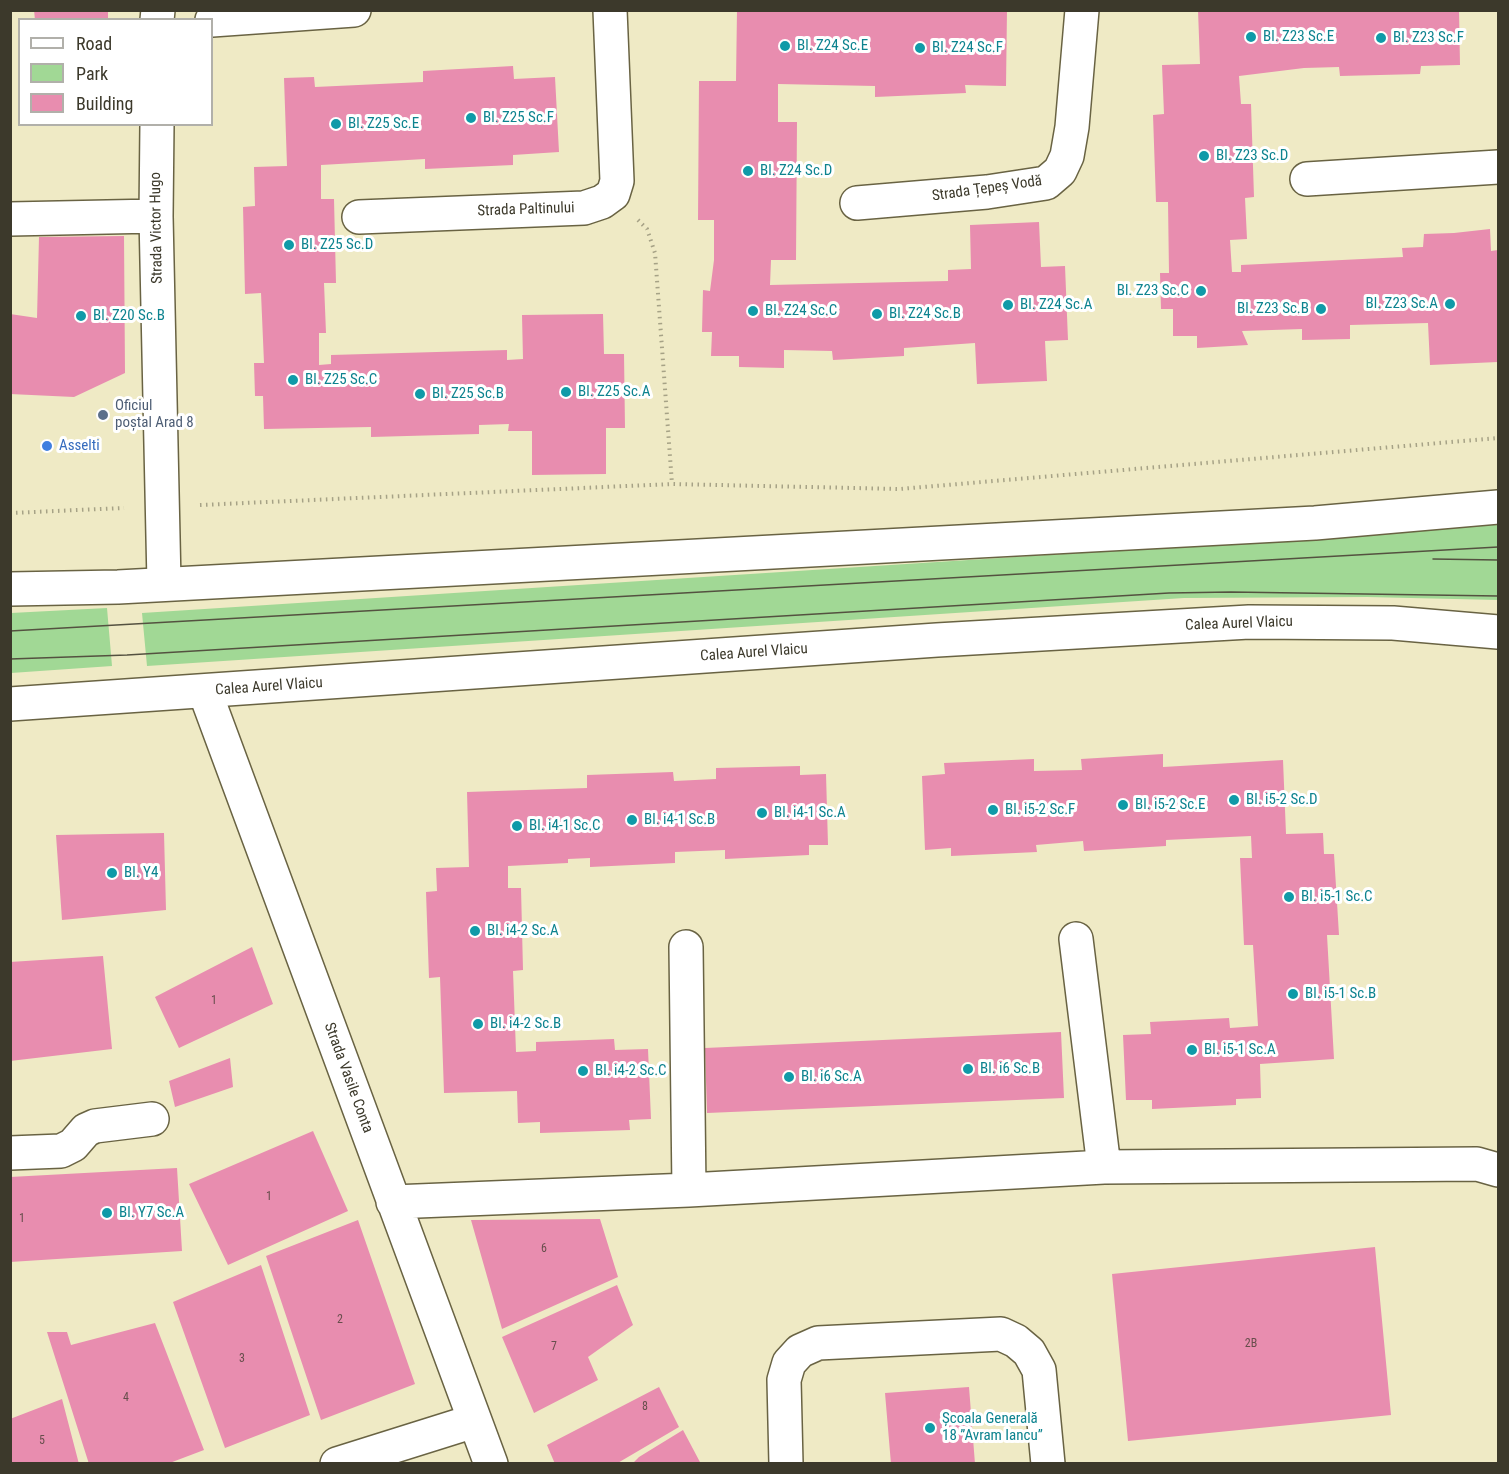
<!DOCTYPE html>
<meta charset="utf-8">
<style>
body{margin:0}
#map{position:relative;width:1509px;height:1474px;overflow:hidden;background:#efeac5;font-family:"Roboto Condensed",sans-serif}
canvas{display:block}
.frame{position:absolute;inset:0;border:12px solid #3c392b;pointer-events:none}
.legend{position:absolute;left:18px;top:18px;width:195px;height:108px;box-sizing:border-box;background:#fff;border:2px solid #b1b0aa;margin:0;padding:8px 10px;list-style:none;font-size:18px;color:#3c392b}
.legend li{display:flex;align-items:center;gap:12px;height:30px}
.legend b{width:30px;border:2px solid #b1b0aa}
</style>
<div id="map">
<canvas width="1509" height="1474"></canvas>
<div class="frame"></div>
<ul class="legend">
<li><b style="height:8px;background:#fff"></b>Road</li>
<li><b style="height:16px;background:#a1d895"></b>Park</li>
<li><b style="height:16px;background:#e88daf"></b>Building</li>
</ul>
</div>
<script>
const c = document.querySelector('canvas').getContext('2d');
c.lineJoin = 'round';
function fill(path, color) { c.fillStyle = color; c.fill(path, 'evenodd'); }
const poly = rows => new Path2D(rows.map(r => 'M' + r).join(''));
function trace(path, color, width, dash) { c.strokeStyle = color; c.lineWidth = width; c.lineCap = dash ? 'butt' : 'round'; c.setLineDash(dash || []); c.stroke(path); }
function label(font, color, halo, rows, align = 'center') {
  c.font = font + ' "Roboto Condensed",sans-serif'; c.lineWidth = 6; c.setLineDash([]); c.textBaseline = 'middle'; c.strokeStyle = halo; c.fillStyle = color; for (const [text, x, y, turn = 0] of rows) {
    c.save(); c.translate(x, y); c.rotate((+turn || 0) * Math.PI / 180); c.textAlign = isNaN(turn) ? turn : align; if (halo) c.strokeText(text, 0, 0); c.fillText(text, 0, 0); c.restore();
  }
}
fill(poly([
 [1498,520,1498,600,1367,597,1184,598,147,666,142,613,1140,549],
 [107,608,112,666,11,673,11,613]
]), '#a1d895');
fill(poly([
 [34,10,108,10,108,20,35,20],
 [737,10,1007,10,1006,86,965,85,966,93,875,97,875,86,778,84,778,122,797,122,796,260,771,260,770,285,948,281,948,270,971,269,970,225,1039,222,1041,267,1065,266,1068,340,1045,341,1047,381,977,384,975,343,904,348,904,356,833,360,832,351,784,350,784,368,739,367,739,356,711,356,712,332,702,332,703,290,710,291,714,260,714,220,698,220,699,81,736,81],
 [1198,10,1459,10,1460,65,1421,66,1420,74,1340,76,1339,67,1304,68,1239,76,1241,104,1251,104,1254,197,1245,198,1247,239,1230,240,1232,272,1241,272,1241,265,1403,257,1402,248,1423,247,1424,234,1454,233,1490,229,1491,251,1498,250,1498,314,1497,314,1498,362,1430,365,1428,323,1350,325,1350,339,1302,340,1302,329,1242,331,1248,345,1197,348,1197,336,1173,336,1173,309,1161,309,1160,273,1169,273,1168,202,1156,202,1153,115,1164,114,1162,65,1200,64],
 [513,66,514,79,555,77,559,152,513,155,513,165,425,169,425,159,321,165,321,199,334,199,336,283,324,283,326,333,319,333,319,365,331,364,331,355,507,350,507,360,523,359,522,315,603,314,604,354,624,354,625,428,606,428,606,474,532,475,532,431,508,431,509,424,479,425,479,434,371,437,371,427,264,429,263,396,255,396,254,363,264,363,261,293,245,294,243,207,255,206,254,167,287,166,284,78,314,77,315,87,423,82,423,71],
 [124,236,125,373,74,397,10,394,10,314,37,318,39,237],
 [1163,754,1163,767,1283,760,1286,834,1323,833,1324,854,1334,854,1339,935,1327,935,1334,1059,1260,1064,1261,1098,1236,1099,1236,1105,1152,1109,1152,1100,1126,1100,1123,1035,1151,1034,1150,1022,1229,1018,1230,1028,1258,1026,1253,945,1244,945,1240,858,1252,858,1251,836,1166,840,1166,846,1084,851,1083,841,1036,845,1037,852,951,856,951,848,925,850,922,776,945,774,944,763,1034,759,1034,771,1082,770,1081,759],
 [800,766,800,775,826,774,828,845,809,845,809,855,725,859,725,850,675,852,675,863,590,867,590,858,568,859,568,863,508,866,508,888,521,888,523,970,513,971,516,1052,536,1051,536,1042,614,1039,615,1050,648,1049,651,1119,629,1120,630,1130,540,1133,540,1122,518,1123,517,1091,444,1093,440,977,429,978,426,892,437,891,436,868,469,867,467,792,587,788,587,775,673,772,674,781,716,779,716,768],
 [164,833,166,910,62,920,56,835],
 [252,947,273,1004,179,1048,155,997],
 [103,956,112,1049,10,1061,10,962],
 [1061,1032,1064,1098,707,1113,705,1048],
 [230,1058,233,1087,175,1107,169,1081],
 [313,1131,348,1211,228,1265,189,1184],
 [177,1168,182,1251,10,1262,10,1177],
 [600,1219,618,1277,502,1329,471,1220],
 [358,1220,415,1384,321,1420,266,1256],
 [1375,1247,1391,1415,1128,1441,1112,1274],
 [261,1265,310,1415,225,1448,173,1302],
 [617,1285,633,1325,588,1357,598,1380,534,1413,502,1337],
 [155,1323,204,1450,167,1464,89,1464,47,1332,67,1332,71,1345],
 [659,1387,679,1427,616,1464,555,1464,547,1445],
 [969,1387,975,1464,891,1464,885,1393],
 [62,1399,79,1464,10,1464,10,1419],
 [683,1430,701,1464,632,1464,639,1457]
]), '#e88daf');
const minor = poly([
 [157,20,158,10],
 [212,20,354,10],
 [157,124,156,216,164,583],
 [1307,179,1498,167],
 [857,203,987,192,1046,183,1060,171,1067,156,1072,127,1082,10],
 [359,217,584,208,602,202,613,194,617,181,610,10],
 [10,219,156,216],
 [205,692,491,1464],
 [1076,939,1104,1167],
 [686,947,689,1190],
 [10,1153,61,1151,73,1145,86,1130,95,1126,152,1119],
 [393,1202,689,1190,1104,1167,1477,1164,1498,1170],
 [337,1464,474,1421],
 [786,1464,784,1380,789,1363,800,1351,818,1343,1001,1334,1016,1341,1029,1352,1039,1370,1048,1464]
]);
const major = poly([
 [10,589,118,587,1315,523,1498,507],
 [10,704,937,640,1249,622,1393,623,1498,632]
]);
trace(minor, '#696343', 36);
trace(major, '#696343', 36);
trace(poly([
 [638,220,647,229,655,253,672,484],
 [200,505,672,484,900,489,1498,438],
 [10,513,124,508]
]), '#a6a286', 4, [1.5, 4.5]);
trace(minor, '#fff', 33);
trace(major, '#fff', 33);
trace(poly([
 [1433,559,1498,560],
 [10,631,1498,547],
 [10,659,127,655,1169,593,1231,592,1498,596]
]), '#545140', 1.5);
for (const [x, y, r, color] of [
 [1251,37,6,"#0f9aa8"],
 [1381,38,6,"#0f9aa8"],
 [785,46,6,"#0f9aa8"],
 [920,48,6,"#0f9aa8"],
 [471,118,6,"#0f9aa8"],
 [336,124,6,"#0f9aa8"],
 [1204,156,6,"#0f9aa8"],
 [748,171,6,"#0f9aa8"],
 [289,245,6,"#0f9aa8"],
 [1201,291,6,"#0f9aa8"],
 [1450,304,6,"#0f9aa8"],
 [1008,305,6,"#0f9aa8"],
 [1321,309,6,"#0f9aa8"],
 [753,311,6,"#0f9aa8"],
 [877,314,6,"#0f9aa8"],
 [81,316,6,"#0f9aa8"],
 [293,380,6,"#0f9aa8"],
 [566,392,6,"#0f9aa8"],
 [420,394,6,"#0f9aa8"],
 [103,415,6,"#5c6f8a"],
 [47,446,6,"#3f7fe0"],
 [1234,800,6,"#0f9aa8"],
 [1123,805,6,"#0f9aa8"],
 [993,810,6,"#0f9aa8"],
 [762,813,6,"#0f9aa8"],
 [632,820,6,"#0f9aa8"],
 [517,826,6,"#0f9aa8"],
 [112,873,6,"#0f9aa8"],
 [1289,897,6,"#0f9aa8"],
 [475,931,6,"#0f9aa8"],
 [1293,994,6,"#0f9aa8"],
 [478,1024,6,"#0f9aa8"],
 [1192,1050,6,"#0f9aa8"],
 [968,1069,6,"#0f9aa8"],
 [583,1071,6,"#0f9aa8"],
 [789,1077,6,"#0f9aa8"],
 [107,1213,6,"#0f9aa8"],
 [930,1428,6,"#0f9aa8"]
]) { const dot = new Path2D(); dot.arc(x, y, r, 0, 2 * Math.PI); c.fillStyle = color; c.fill(dot); trace(dot, '#fff', 2); }
label('12px', '#674e4c', null, [
 ["1",214,1001],
 ["1",269,1197],
 ["1",22,1219],
 ["6",544,1249],
 ["2",340,1320],
 ["2B",1251,1344],
 ["7",554,1347],
 ["3",242,1359],
 ["4",126,1398],
 ["8",645,1407],
 ["5",42,1441]
]);
label('15px', '#0d838f', '#fff', [
 ["Bl. Z23 Sc.E",1263,37],
 ["Bl. Z23 Sc.F",1393,38],
 ["Bl. Z24 Sc.E",797,46],
 ["Bl. Z24 Sc.F",932,48],
 ["Bl. Z25 Sc.F",483,118],
 ["Bl. Z25 Sc.E",348,124],
 ["Bl. Z23 Sc.D",1216,156],
 ["Bl. Z24 Sc.D",760,171],
 ["Bl. Z25 Sc.D",301,245],
 ["Bl. Z23 Sc.C",1189,291,"right"],
 ["Bl. Z23 Sc.A",1438,304,"right"],
 ["Bl. Z24 Sc.A",1020,305],
 ["Bl. Z23 Sc.B",1309,309,"right"],
 ["Bl. Z24 Sc.C",765,311],
 ["Bl. Z24 Sc.B",889,314],
 ["Bl. Z20 Sc.B",93,316],
 ["Bl. Z25 Sc.C",305,380],
 ["Bl. Z25 Sc.A",578,392],
 ["Bl. Z25 Sc.B",432,394],
 ["Bl. i5-2 Sc.D",1246,800],
 ["Bl. i5-2 Sc.E",1135,805],
 ["Bl. i5-2 Sc.F",1005,810],
 ["Bl. i4-1 Sc.A",774,813],
 ["Bl. i4-1 Sc.B",644,820],
 ["Bl. i4-1 Sc.C",529,826],
 ["Bl. Y4",124,873],
 ["Bl. i5-1 Sc.C",1301,897],
 ["Bl. i4-2 Sc.A",487,931],
 ["Bl. i5-1 Sc.B",1305,994],
 ["Bl. i4-2 Sc.B",490,1024],
 ["Bl. i5-1 Sc.A",1204,1050],
 ["Bl. i6 Sc.B",980,1069],
 ["Bl. i4-2 Sc.C",595,1071],
 ["Bl. i6 Sc.A",801,1077],
 ["Bl. Y7 Sc.A",119,1213],
 ["Școala Generală",942,1419],
 ["18 ”Avram Iancu”",942,1436]
], 'left');
label('15px', '#3c392b', '#fff', [
 ["Strada Țepeș Vodă",987,189,-8],
 ["Strada Paltinului",526,210,-2],
 ["Strada Victor Hugo",157,228,-91],
 ["Calea Aurel Vlaicu",1239,624,-2],
 ["Calea Aurel Vlaicu",754,653,-4],
 ["Calea Aurel Vlaicu",269,687,-4],
 ["Strada Vasile Conta",348,1078,70]
]);
label('15px', '#4e5e75', '#fff', [
 ["Oficiul",115,406],
 ["poștal Arad 8",115,423]
], 'left');
label('15px', '#366cbe', '#fff', [
 ["Asselti",59,446]
], 'left');
</script>
